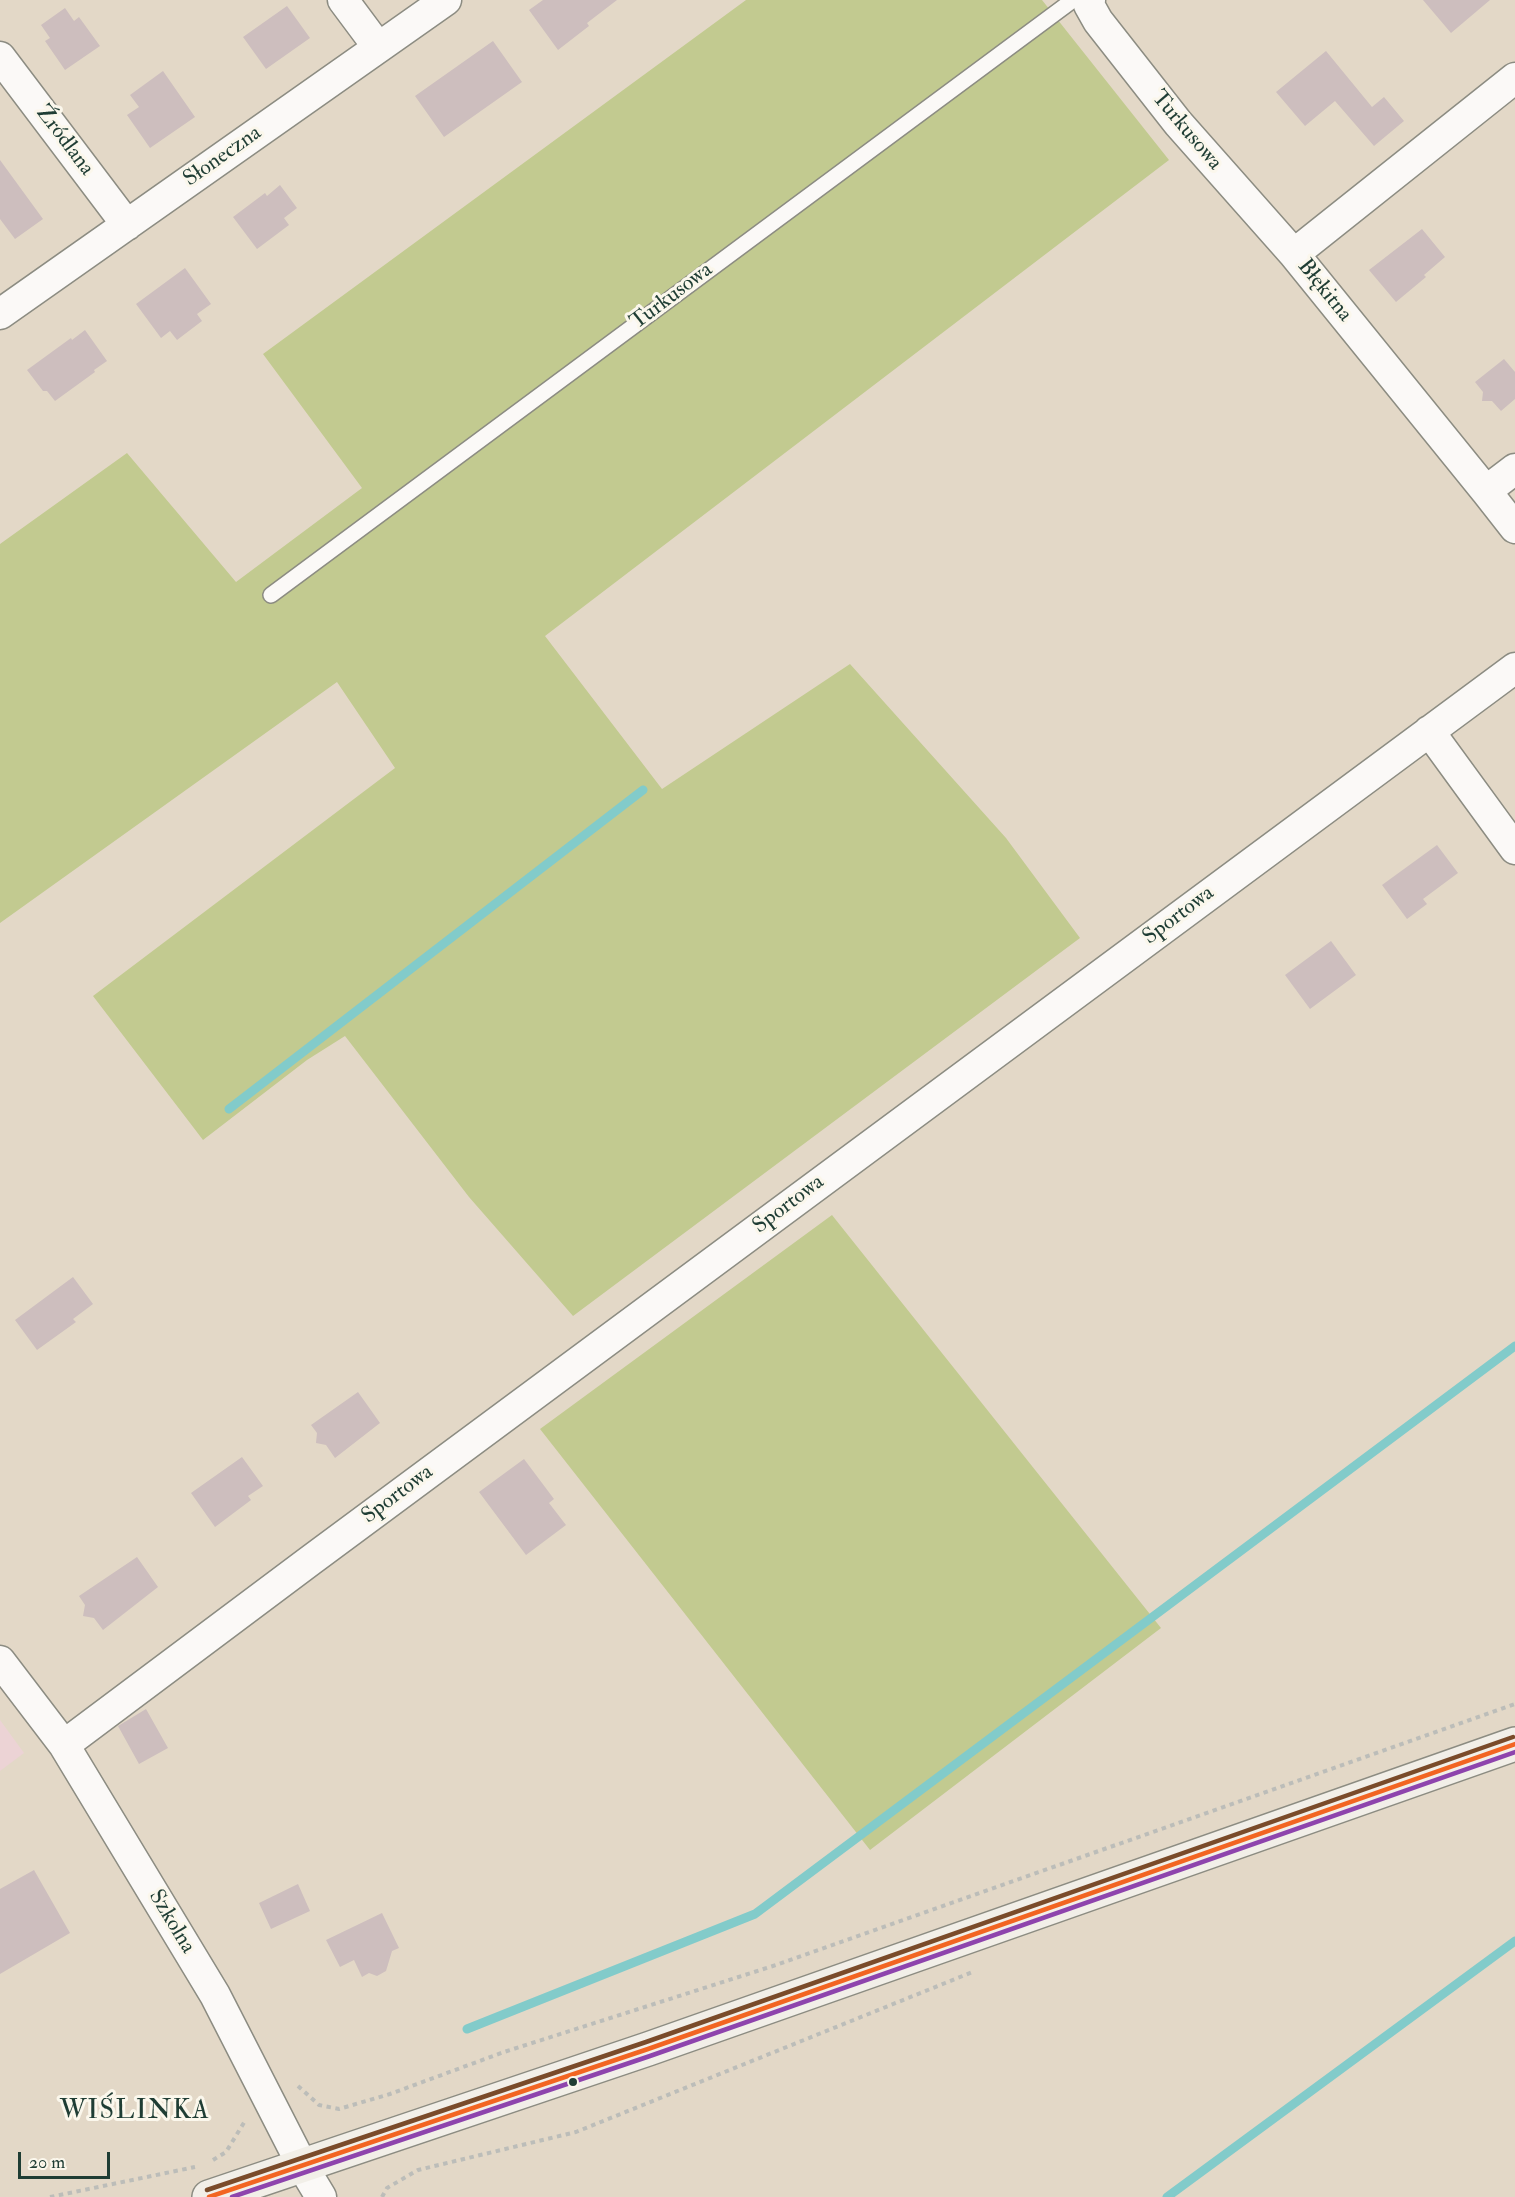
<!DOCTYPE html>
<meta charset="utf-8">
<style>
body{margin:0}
#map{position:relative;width:1515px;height:2197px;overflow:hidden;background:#e3d8c7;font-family:"IM FELL Double Pica",serif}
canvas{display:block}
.scale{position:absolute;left:18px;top:2152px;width:92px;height:27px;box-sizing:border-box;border:3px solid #1f3d34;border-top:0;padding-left:8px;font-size:18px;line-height:21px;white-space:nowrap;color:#1f3d34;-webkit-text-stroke:4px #fbf7ec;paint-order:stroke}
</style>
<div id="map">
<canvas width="1515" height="2197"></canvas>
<div class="scale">20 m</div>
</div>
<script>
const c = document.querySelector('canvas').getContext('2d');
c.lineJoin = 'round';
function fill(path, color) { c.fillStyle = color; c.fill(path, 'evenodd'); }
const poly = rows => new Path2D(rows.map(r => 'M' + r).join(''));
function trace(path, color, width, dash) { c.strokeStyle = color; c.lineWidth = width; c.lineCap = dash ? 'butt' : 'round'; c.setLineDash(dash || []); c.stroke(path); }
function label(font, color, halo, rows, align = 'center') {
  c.font = font + ' "IM FELL Double Pica",serif'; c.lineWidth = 6; c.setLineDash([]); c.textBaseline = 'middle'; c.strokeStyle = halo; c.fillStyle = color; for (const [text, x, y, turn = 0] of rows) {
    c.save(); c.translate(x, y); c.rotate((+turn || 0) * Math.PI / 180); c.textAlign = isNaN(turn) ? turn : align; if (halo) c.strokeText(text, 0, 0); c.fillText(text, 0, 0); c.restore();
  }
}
fill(poly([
 [0,1720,24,1753,0,1771]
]), '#ecd3d5');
fill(poly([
 [746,0,1042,0,1169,160,545,636,662,789,850,664,1006,838,1080,938,573,1316,469,1197,345,1036,307,1060,203,1140,93,996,395,768,337,682,0,923,0,544,127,453,236,582,362,488,263,354],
 [832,1215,1161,1628,870,1850,540,1429]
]), '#c2ca90');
trace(poly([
 [229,1109,643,790],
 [467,2029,755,1914,1515,1346],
 [1167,2197,1515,1941]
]), '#82cbca', 9);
fill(poly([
 [543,0,617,0,587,23,589,26,558,50,529,10],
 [1423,0,1490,0,1451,33],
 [287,6,310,38,266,69,243,37],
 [65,8,74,21,79,17,100,46,65,70,45,41,50,38,41,25],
 [493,41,522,82,444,137,415,96],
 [1326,51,1372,107,1384,97,1404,121,1374,146,1335,101,1305,126,1276,92],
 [163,71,195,117,150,148,127,115,139,107,130,95],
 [0,160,43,219,15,239,0,219],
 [280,185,297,208,284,218,289,225,257,249,233,217,265,193,267,196],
 [1422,229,1445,257,1424,275,1426,277,1396,302,1369,270],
 [185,268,211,304,197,314,202,321,177,340,170,331,161,338,136,304],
 [85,330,107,361,94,370,95,372,55,401,47,391,43,391,27,370,71,338,72,340],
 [1504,359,1515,372,1515,399,1501,411,1492,401,1482,401,1483,392,1475,382],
 [1437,845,1458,873,1423,899,1427,904,1407,919,1382,885],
 [1331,941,1356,975,1310,1009,1285,975],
 [73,1277,93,1304,73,1319,76,1322,37,1350,15,1320],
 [358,1392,380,1423,335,1458,326,1445,316,1443,317,1433,311,1425],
 [242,1457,263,1486,248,1496,251,1500,215,1527,191,1493],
 [524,1459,554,1499,549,1503,566,1525,526,1555,479,1492],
 [137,1557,158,1587,103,1630,94,1618,83,1616,85,1605,79,1596],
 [146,1709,168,1748,139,1764,118,1726],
 [34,1870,70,1933,0,1974,0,1889],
 [298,1884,310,1911,271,1929,259,1903],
 [382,1913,399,1948,392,1951,386,1971,377,1976,369,1973,362,1977,354,1960,340,1967,326,1940]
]), '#cdbebe');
const service = poly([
 [271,595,1073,0]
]);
const minor = poly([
 [343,0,378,47],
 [1090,0,1089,5,1098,21,1178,123,1294,254,1486,491],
 [0,57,127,225],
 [1294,254,1515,78],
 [0,314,446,0],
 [1515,469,1486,491,1515,528],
 [1429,731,1515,849],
 [0,1661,64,1745,215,1995,303,2167,321,2197],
 [64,1745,311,1560,1515,668]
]);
const secondary = poly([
 [209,2197,648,2049,1515,1744]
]);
trace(service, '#8c8c82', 18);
trace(minor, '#8c8c82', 33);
trace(secondary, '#8c8c82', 36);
trace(poly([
 [298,2086,319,2105,339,2109,390,2094,504,2052,776,1965,1515,1704],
 [213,2160,226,2152,245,2121],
 [50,2197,195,2167],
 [382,2197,387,2188,418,2170,576,2132,975,1971]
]), '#bcbdb9', 4, [4.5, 4.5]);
trace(service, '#fbf9f7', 15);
trace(minor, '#fbf9f7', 30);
trace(secondary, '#f2efe8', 33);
trace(poly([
 [209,2197,648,2049,1515,1744]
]), '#f26522', 4.5);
trace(poly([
 [232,2197,650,2056,1515,1752]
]), '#8e44ad', 4.5);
trace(poly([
 [207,2190,646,2042,1513,1737]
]), '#7a4b2a', 4.5);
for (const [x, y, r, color] of [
 [573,2082,5,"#1f3d34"]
]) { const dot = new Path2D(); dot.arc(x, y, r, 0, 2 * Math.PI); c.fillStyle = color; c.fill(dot); trace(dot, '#fbf7ec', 2); }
label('22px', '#1f3d34', '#fbf7ec', [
 ["Turkusowa",1186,131,50],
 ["Źródlana",64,141,53],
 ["Słoneczna",223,157,-35],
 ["Błękitna",1324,291,51],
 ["Turkusowa",672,297,-37],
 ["Sportowa",1179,916,-37],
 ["Sportowa",789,1205,-37],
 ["Sportowa",398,1495,-37],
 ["Szkolna",171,1922,59]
]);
c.letterSpacing = '1.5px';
label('26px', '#1f3d34', '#fbf7ec', [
 ["WIŚLINKA",135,2112]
]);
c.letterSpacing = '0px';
</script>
